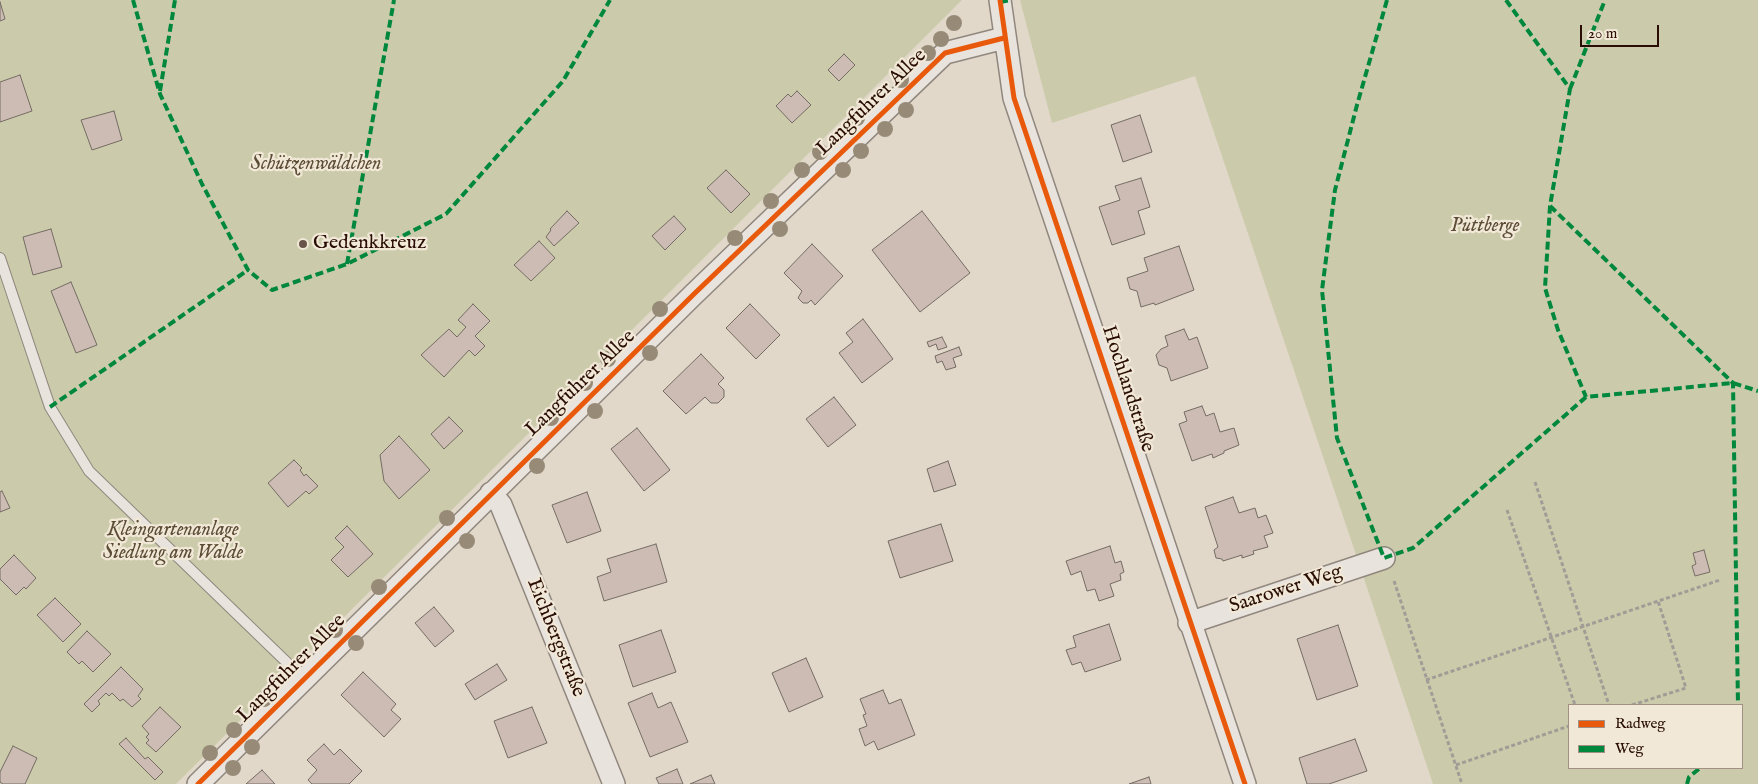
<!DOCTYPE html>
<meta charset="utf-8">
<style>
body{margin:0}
#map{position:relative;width:1758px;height:784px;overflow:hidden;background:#e1d8ca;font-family:"IM FELL English",serif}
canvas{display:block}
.legend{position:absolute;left:1568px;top:704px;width:175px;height:65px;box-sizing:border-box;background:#f1e8d7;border:1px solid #a19083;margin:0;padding:6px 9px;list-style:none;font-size:15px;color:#290d04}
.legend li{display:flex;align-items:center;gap:10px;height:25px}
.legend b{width:25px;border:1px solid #a19083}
.scale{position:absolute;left:1580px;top:25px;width:79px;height:22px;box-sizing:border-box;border:2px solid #290d04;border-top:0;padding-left:6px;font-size:15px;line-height:18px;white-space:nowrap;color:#290d04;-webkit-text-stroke:4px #f1e8d7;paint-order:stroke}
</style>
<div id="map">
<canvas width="1758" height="784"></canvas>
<ul class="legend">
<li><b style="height:6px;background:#e8590c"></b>Radweg</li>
<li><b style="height:6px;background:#00873e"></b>Weg</li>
</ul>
<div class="scale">20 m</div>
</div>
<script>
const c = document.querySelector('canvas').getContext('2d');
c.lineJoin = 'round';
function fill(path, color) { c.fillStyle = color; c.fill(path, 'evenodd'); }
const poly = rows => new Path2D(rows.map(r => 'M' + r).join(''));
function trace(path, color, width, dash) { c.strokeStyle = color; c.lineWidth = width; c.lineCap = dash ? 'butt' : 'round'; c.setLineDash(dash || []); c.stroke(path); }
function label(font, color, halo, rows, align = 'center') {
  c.font = font + ' "IM FELL English",serif'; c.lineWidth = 4.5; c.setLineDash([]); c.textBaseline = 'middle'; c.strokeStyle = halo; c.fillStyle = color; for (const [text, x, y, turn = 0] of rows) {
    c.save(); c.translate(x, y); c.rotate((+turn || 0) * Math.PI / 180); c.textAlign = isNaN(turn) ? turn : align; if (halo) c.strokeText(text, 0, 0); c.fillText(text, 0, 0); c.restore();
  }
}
fill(poly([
 [0,0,962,0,485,477,176,784,0,784],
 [1020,0,1758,0,1758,784,1433,784,1195,76,1052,123],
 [1569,705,1742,705,1742,768,1569,768]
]), '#cbcbab');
const building = poly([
 [0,2,5,19,0,21,0,2],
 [844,54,855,65,839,81,828,70,844,54],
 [20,75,32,111,0,122,0,82,20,75],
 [797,91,811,105,792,123,776,106,788,94,791,97,797,91],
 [114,111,122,140,92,150,81,120,114,111],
 [1140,115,1152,152,1123,162,1111,125,1140,115],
 [726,170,750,194,731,213,707,188,726,170],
 [1141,178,1150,207,1138,211,1145,234,1112,245,1099,207,1120,200,1115,186,1141,178],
 [567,211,579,223,554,246,546,237,551,230,550,229,567,211],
 [922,211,970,273,920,312,872,250,922,211],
 [674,216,686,229,665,250,652,236,674,216],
 [51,229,62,267,33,275,23,237,51,229],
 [539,241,555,258,531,281,514,265,539,241],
 [812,244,843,276,815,305,811,300,808,303,803,303,798,298,802,291,784,273,812,244],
 [1179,246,1194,290,1155,305,1154,303,1141,307,1137,291,1130,289,1127,278,1148,271,1144,258,1179,246],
 [71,282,97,345,76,353,51,291,71,282],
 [473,304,490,321,475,336,485,346,475,356,469,350,444,377,421,355,449,329,457,337,466,327,458,320,473,304],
 [750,304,780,335,756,359,726,328,750,304],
 [863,319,893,359,862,383,839,353,853,342,846,333,863,319],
 [1184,329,1189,340,1197,337,1208,368,1171,381,1167,368,1159,365,1156,355,1161,349,1168,346,1165,336,1184,329],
 [942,337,947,347,938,350,936,344,929,347,927,342,942,337],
 [959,347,962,355,953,358,956,367,946,370,942,361,937,363,935,356,959,347],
 [701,354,724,378,718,384,724,390,724,397,718,403,711,403,705,397,686,414,663,391,701,354],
 [834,397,856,425,828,447,806,419,834,397],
 [1202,406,1206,416,1214,413,1220,432,1234,428,1239,445,1224,451,1224,453,1213,458,1212,454,1192,461,1179,424,1187,421,1184,412,1202,406],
 [449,417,463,431,444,449,431,434,449,417],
 [637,428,670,470,644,491,611,449,637,428],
 [399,436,430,470,399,499,384,481,380,455,399,436],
 [294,460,302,468,300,470,304,476,306,474,318,486,309,494,306,491,288,507,268,483,294,460],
 [948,461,956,485,934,492,927,469,948,461],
 [2,491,10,508,0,512,0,492,2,491],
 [587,492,601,531,567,543,552,505,587,492],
 [1233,497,1239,513,1255,508,1258,518,1266,515,1273,533,1264,536,1268,547,1253,551,1254,554,1242,558,1242,555,1223,561,1222,559,1216,558,1214,550,1218,547,1205,507,1233,497],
 [941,524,953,561,900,578,888,541,941,524],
 [347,526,373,554,348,577,331,560,344,547,335,538,347,526],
 [656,544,667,582,604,601,597,577,611,572,607,559,656,544],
 [1110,546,1115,563,1121,561,1124,572,1120,574,1121,580,1110,584,1114,596,1099,601,1095,589,1087,591,1081,571,1071,575,1066,561,1110,546],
 [1704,550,1710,572,1695,576,1692,566,1696,564,1693,553,1704,550],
 [14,555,36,578,26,589,24,587,16,595,0,579,0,569,14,555],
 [55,598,81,624,63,642,37,615,55,598],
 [434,607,454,631,435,647,415,623,434,607],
 [1109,624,1121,660,1085,672,1081,662,1072,665,1066,650,1076,647,1073,636,1109,624],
 [1338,625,1358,686,1317,700,1297,639,1338,625],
 [661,630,676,672,633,687,619,645,661,630],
 [87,631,111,654,93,672,82,661,79,664,67,652,87,631],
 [806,658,823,697,789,712,772,673,806,658],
 [497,664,507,680,475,700,465,684,497,664],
 [121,667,143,689,138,696,141,699,132,707,123,699,120,701,112,693,109,696,106,693,98,701,100,704,92,712,84,704,121,667],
 [363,672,396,704,391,710,401,719,384,737,341,695,363,672],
 [883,690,889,704,901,699,915,735,878,750,874,741,865,746,859,729,867,726,863,715,866,714,860,699,883,690],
 [652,693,658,708,671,702,688,742,650,757,628,703,652,693],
 [160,707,181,727,156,752,146,743,149,740,146,737,149,734,142,726,160,707],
 [532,707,547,743,508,758,494,721,532,707],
 [126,738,145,759,148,757,163,772,155,780,119,744,126,738],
 [1355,739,1367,771,1329,784,1307,784,1299,758,1355,739],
 [324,744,334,755,340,749,362,771,349,784,312,784,308,780,317,770,307,760,324,744],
 [13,746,37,758,25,784,3,784,0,782,0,772,13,746],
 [677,769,683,784,659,784,656,778,677,769],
 [262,770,275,784,246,784,262,770],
 [711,775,715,784,690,784,711,775],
 [1149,777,1151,784,1129,784,1149,777]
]);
fill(building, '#ccbcb3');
trace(building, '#756c64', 1);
const lane = poly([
 [0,258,50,407,89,471,304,679]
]);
const street = poly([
 [1000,0,1014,98,1245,784],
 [491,493,501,505,614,784],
 [1189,623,1384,558],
 [198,784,694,294,945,53,1004,38]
]);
trace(lane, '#90877e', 12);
trace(street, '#90877e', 24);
trace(poly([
 [1535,482,1609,705],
 [1507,510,1575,705],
 [1394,581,1462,784],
 [1426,680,1720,580],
 [1632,705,1686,688,1658,601],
 [1456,765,1569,726]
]), '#a29c96', 3, [4, 2.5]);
trace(lane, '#e8e3dc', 10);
trace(street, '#e8e3dc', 21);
trace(poly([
 [133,0,160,94,202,184,248,270,272,290,347,264,446,214,563,81,610,0],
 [1387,0,1357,105,1335,190,1322,290,1337,438,1384,558,1413,548,1586,397,1733,383,1758,391],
 [1506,0,1570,89,1550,206,1545,288,1558,330,1586,397],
 [1000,2,1011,0],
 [1570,89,1605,0],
 [160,91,175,0],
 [1550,206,1733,383,1738,705],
 [347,264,394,0],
 [50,407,248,270],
 [1687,784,1689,777,1700,768]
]), '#00873e', 4, [8, 4]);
trace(poly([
 [1000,0,1014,98,1245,784],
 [198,784,694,294,945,53,1004,38]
]), '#e8590c', 5);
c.fillStyle = '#978b78';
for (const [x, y] of [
 [954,23],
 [941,39],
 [928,53],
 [901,80],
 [906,110],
 [857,118],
 [885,129],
 [861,151],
 [820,152],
 [802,170],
 [843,170],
 [771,201],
 [780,229],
 [735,238],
 [660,309],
 [650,353],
 [608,359],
 [585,383],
 [595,411],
 [551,418],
 [537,466],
 [447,518],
 [467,541],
 [379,587],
 [335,630],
 [356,643],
 [264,699],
 [234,730],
 [252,747],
 [210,753],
 [233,768]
]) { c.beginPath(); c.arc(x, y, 8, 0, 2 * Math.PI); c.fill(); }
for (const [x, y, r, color] of [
 [303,244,5,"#695449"]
]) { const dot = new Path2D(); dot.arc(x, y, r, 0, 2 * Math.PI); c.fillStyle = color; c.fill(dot); trace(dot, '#f1e8d7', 2); }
label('20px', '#290d04', '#f1e8d7', [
 ["Langfuhrer Allee",872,103,-44],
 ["Langfuhrer Allee",581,384,-44],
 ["Hochlandstraße",1127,389,72],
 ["Saarower Weg",1286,590,-18],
 ["Eichbergstraße",555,638,68],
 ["Langfuhrer Allee",292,669,-45]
]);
label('italic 20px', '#5b4c35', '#f1e8d7', [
 ["Schützenwäldchen",316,165],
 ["Püttberge",1485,227],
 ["Kleingartenanlage",173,531],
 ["Siedlung am Walde",173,554]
]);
label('20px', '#290d04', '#f1e8d7', [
 ["Gedenkkreuz",313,244]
], 'left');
</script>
